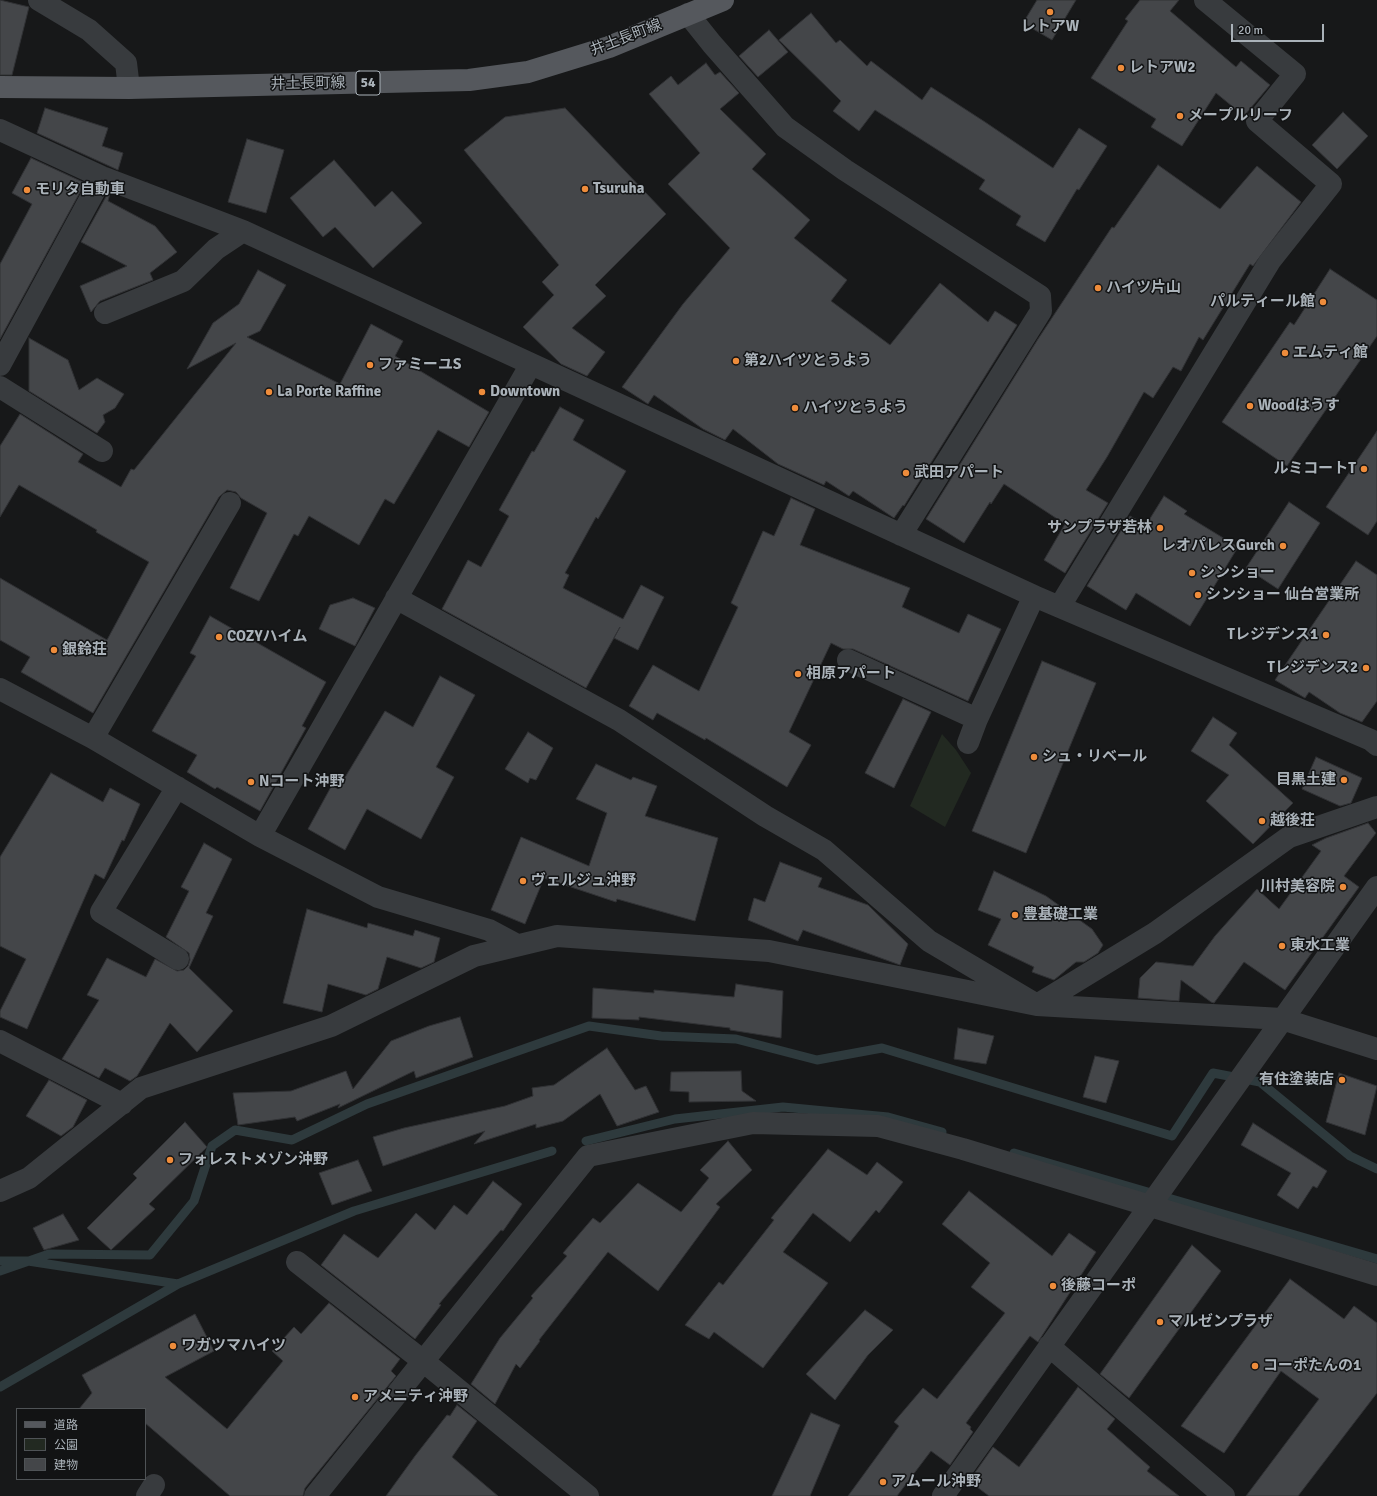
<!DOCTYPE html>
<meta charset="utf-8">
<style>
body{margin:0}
#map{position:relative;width:1377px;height:1496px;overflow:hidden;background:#171819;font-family:Signika,"Noto Sans JP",sans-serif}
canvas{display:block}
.legend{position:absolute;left:16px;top:1408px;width:130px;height:72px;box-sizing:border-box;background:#121314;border:1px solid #4f5356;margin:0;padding:5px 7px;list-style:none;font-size:12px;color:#aab2b9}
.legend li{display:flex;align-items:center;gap:8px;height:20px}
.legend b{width:20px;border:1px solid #4f5356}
.scale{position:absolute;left:1231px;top:24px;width:93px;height:18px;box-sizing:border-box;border:2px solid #aab2b9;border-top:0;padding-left:5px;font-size:12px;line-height:14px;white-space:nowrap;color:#aab2b9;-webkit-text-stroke:3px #121314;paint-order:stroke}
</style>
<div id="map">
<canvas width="1377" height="1496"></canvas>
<ul class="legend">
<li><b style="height:5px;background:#55585d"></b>道路</li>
<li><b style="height:11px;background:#222921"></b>公園</li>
<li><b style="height:11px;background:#444649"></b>建物</li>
</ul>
<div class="scale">20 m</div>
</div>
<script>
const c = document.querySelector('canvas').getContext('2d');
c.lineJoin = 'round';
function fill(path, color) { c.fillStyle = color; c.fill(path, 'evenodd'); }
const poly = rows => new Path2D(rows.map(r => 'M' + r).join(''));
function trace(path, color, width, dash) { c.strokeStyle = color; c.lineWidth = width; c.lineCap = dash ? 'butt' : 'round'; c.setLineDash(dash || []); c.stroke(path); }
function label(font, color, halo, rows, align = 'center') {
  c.font = font + ' Signika,"Noto Sans JP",sans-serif'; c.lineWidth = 3; c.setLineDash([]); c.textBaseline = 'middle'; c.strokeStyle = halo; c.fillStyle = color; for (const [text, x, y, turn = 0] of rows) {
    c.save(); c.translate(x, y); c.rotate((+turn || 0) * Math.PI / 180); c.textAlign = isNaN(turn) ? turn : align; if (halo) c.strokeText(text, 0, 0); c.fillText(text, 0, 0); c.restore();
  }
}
fill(poly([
 [942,734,956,750,971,773,945,827,910,806]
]), '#222921');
trace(poly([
 [586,1141,675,1119,783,1107,888,1117,942,1132],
 [1014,1153,1377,1259],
 [0,1261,28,1261,178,1284],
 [0,1271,49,1254,150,1255,194,1201,212,1146,235,1130,292,1140,367,1104,589,1026,661,1036,736,1039,817,1060,882,1048,1172,1136,1213,1073,1260,1082,1350,1156,1377,1169],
 [0,1387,178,1284,354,1211,552,1151]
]), '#2e3a3d', 9);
const building = poly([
 [0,0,29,7,12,75,0,75,0,0],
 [1037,0,1076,0,1052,40,1023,23,1037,0],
 [1140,0,1179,0,1170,11,1236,67,1241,61,1270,85,1244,116,1216,93,1182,146,1151,127,1156,119,1091,78,1128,21,1125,19,1140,0],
 [811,13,836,43,840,40,867,66,871,61,922,100,931,87,985,122,1053,168,1079,128,1107,146,1079,190,1077,189,1045,242,1016,225,1021,216,979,189,985,180,875,110,859,131,833,111,841,101,779,40,811,13],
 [769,30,788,52,758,77,739,56,769,30],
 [706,63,715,75,720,72,739,93,720,109,766,154,752,169,810,220,794,238,847,280,831,301,890,345,940,283,988,322,995,311,1017,325,904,506,903,505,894,518,853,491,849,496,826,481,824,485,778,464,733,429,725,440,703,429,654,395,648,404,622,387,683,304,730,248,668,184,700,153,649,94,671,76,678,85,706,63],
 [45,108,108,128,102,146,123,153,118,170,37,133,45,108],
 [565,108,666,214,595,285,606,296,572,328,605,352,587,376,561,364,523,327,554,295,542,282,559,265,464,150,505,117,565,108],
 [1343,112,1368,136,1337,169,1312,145,1343,112],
 [247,139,284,150,266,213,228,202,247,139],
 [31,158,85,183,0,339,0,264,32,204,12,193,31,158],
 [334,160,375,207,392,191,422,223,373,268,335,227,323,237,290,198,334,160],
 [1158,165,1220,209,1257,166,1301,202,1253,266,1250,264,1203,340,1199,337,1181,371,1173,367,1153,398,1144,392,1107,457,1086,490,1108,503,1065,573,1044,560,1065,524,1004,484,991,504,990,502,964,543,926,519,1038,339,1112,227,1114,228,1158,165],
 [108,193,110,193,108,201,155,226,177,252,150,273,153,280,100,301,91,312,80,286,127,266,81,242,108,193],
 [1330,269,1377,300,1377,336,1287,466,1222,422,1290,322,1294,325,1330,269],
 [258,270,286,285,260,331,247,337,340,384,371,324,403,341,395,356,489,412,469,447,438,430,394,504,385,499,359,545,309,516,298,536,294,534,259,601,230,588,267,513,241,498,236,492,227,490,219,497,93,713,21,672,30,657,0,640,0,578,107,640,149,562,96,532,97,530,19,485,0,517,0,446,20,414,83,454,78,462,121,487,131,469,134,470,236,343,187,369,213,323,239,304,258,270],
 [29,338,68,360,79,390,97,378,124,394,115,408,103,415,105,422,97,433,29,391,29,338],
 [560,407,584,420,573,440,626,471,598,519,596,517,565,573,569,575,563,588,623,619,641,585,664,597,638,650,614,638,620,627,586,688,442,609,468,560,481,567,509,516,499,510,532,451,534,452,560,407],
 [1377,431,1377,521,1368,535,1326,507,1377,431],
 [1164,496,1187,511,1184,514,1238,547,1190,626,1136,593,1126,610,1087,586,1130,516,1146,525,1164,496],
 [791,498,815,509,800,545,910,588,902,607,959,633,968,614,1001,629,968,701,853,649,843,649,831,643,789,732,811,745,787,787,706,738,705,740,657,713,653,720,629,706,653,665,699,691,738,607,731,603,763,531,774,536,791,498],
 [1289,502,1320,523,1278,589,1246,568,1289,502],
 [1356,561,1377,575,1377,701,1362,722,1340,713,1309,692,1305,698,1275,680,1356,561],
 [353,598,375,608,355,646,319,629,330,605,353,598],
 [210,616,326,682,302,726,306,728,260,811,217,787,215,789,187,772,197,755,152,731,196,656,190,653,210,616],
 [1042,661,1096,683,1026,853,972,831,1042,661],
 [440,676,475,695,436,767,454,777,421,839,367,809,345,850,308,829,332,785,338,789,385,711,413,727,440,676],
 [903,699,931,712,894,788,865,773,903,699],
 [1213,717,1237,733,1229,745,1293,803,1253,844,1206,801,1229,775,1191,751,1213,717],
 [528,732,553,748,536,780,530,778,528,783,505,769,528,732],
 [1316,757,1362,778,1351,803,1340,806,1302,789,1316,757],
 [596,764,631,780,633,777,657,786,645,816,718,838,695,921,617,899,616,902,544,878,525,924,491,910,521,837,589,866,607,813,576,799,596,764],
 [51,773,103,802,110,788,140,804,124,841,122,840,104,879,95,874,27,1029,0,1017,0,1011,26,959,0,946,0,857,51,773],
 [1368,823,1376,833,1344,876,1359,887,1285,990,1244,962,1214,1003,1211,1002,1181,980,1179,1001,1138,998,1140,978,1156,962,1193,966,1215,936,1257,889,1279,909,1321,851,1312,845,1326,838,1368,823],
 [204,843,232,859,206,913,213,916,189,968,233,1011,197,1052,170,1023,137,1076,130,1081,105,1068,99,1078,62,1059,99,1000,87,995,107,958,146,977,155,959,177,971,184,970,188,966,190,960,189,953,166,937,189,891,181,887,204,843],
 [780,862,822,878,818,887,868,905,908,944,900,965,803,930,798,941,748,920,754,898,765,902,780,862],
 [994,871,1046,896,1092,929,1103,945,1098,953,1084,962,1076,962,1054,980,1032,972,1034,967,988,945,1001,919,978,910,994,871],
 [307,909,367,928,368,923,413,936,415,930,440,938,434,962,421,968,387,957,378,989,366,995,328,984,322,1012,283,1003,307,909],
 [736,984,783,991,781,1038,730,1030,730,1028,639,1017,639,1020,592,1018,593,988,654,993,654,990,734,997,736,984],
 [460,1017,473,1057,416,1078,414,1071,338,1108,340,1104,297,1121,295,1117,238,1125,233,1093,291,1091,346,1071,353,1089,391,1041,429,1026,460,1017],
 [958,1028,994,1036,986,1064,954,1059,958,1028],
 [607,1048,635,1090,646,1086,659,1112,617,1126,600,1094,563,1121,536,1128,536,1124,474,1144,485,1131,383,1166,373,1137,404,1128,505,1106,533,1096,532,1088,554,1085,607,1048],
 [1095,1056,1119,1061,1106,1103,1083,1097,1095,1056],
 [741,1071,742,1091,756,1101,689,1102,689,1092,670,1091,671,1072,741,1071],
 [1339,1073,1377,1086,1365,1135,1326,1122,1339,1073],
 [49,1080,87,1100,73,1127,61,1136,26,1116,49,1080],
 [185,1122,207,1147,149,1204,155,1209,111,1250,87,1228,137,1178,133,1174,185,1122],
 [1253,1123,1327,1171,1317,1188,1313,1186,1298,1209,1277,1195,1291,1173,1241,1145,1253,1123],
 [728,1141,752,1170,716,1204,720,1207,658,1291,608,1252,539,1340,540,1341,520,1368,516,1364,495,1404,471,1384,500,1338,533,1298,531,1296,567,1256,563,1253,593,1218,600,1223,638,1183,681,1212,709,1178,700,1170,728,1141],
 [828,1149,867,1175,877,1162,903,1182,879,1213,876,1210,850,1242,813,1213,783,1252,828,1283,763,1368,714,1332,709,1339,685,1325,719,1282,723,1285,774,1220,771,1218,828,1149],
 [358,1160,372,1191,332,1205,319,1173,358,1160],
 [493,1181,522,1204,503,1231,501,1230,439,1304,441,1305,415,1339,321,1265,344,1234,378,1258,416,1213,435,1230,454,1205,467,1215,493,1181],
 [969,1191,1052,1256,1069,1233,1096,1252,1038,1342,1030,1336,966,1423,971,1427,970,1429,973,1432,950,1465,931,1451,897,1496,848,1496,899,1426,894,1422,923,1388,937,1399,1005,1313,971,1287,990,1263,942,1224,969,1191],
 [63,1214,79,1240,44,1250,33,1228,63,1214],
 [1192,1245,1221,1271,1129,1398,1100,1374,1192,1245],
 [1290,1279,1344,1319,1354,1306,1377,1323,1377,1393,1298,1496,1246,1496,1319,1399,1281,1371,1224,1453,1181,1426,1290,1279],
 [329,1303,400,1359,391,1371,396,1376,305,1488,303,1496,230,1496,145,1423,145,1409,79,1409,92,1393,82,1375,195,1314,214,1351,165,1377,227,1429,283,1361,272,1351,294,1327,301,1334,329,1303],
 [865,1310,893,1330,868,1355,835,1400,806,1374,865,1310],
 [1078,1387,1115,1419,1107,1429,1150,1467,1147,1471,1179,1496,989,1496,969,1481,993,1447,1019,1467,1078,1387],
 [457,1405,477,1421,452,1457,498,1496,386,1496,415,1456,447,1415,450,1416,457,1405],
 [811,1413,840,1425,810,1496,772,1496,811,1413]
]);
fill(building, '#444649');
trace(building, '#313235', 1);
trace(poly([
 [39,0,89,30,126,63,129,88],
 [688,14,712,44,785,127,845,170,1040,296,1041,311,901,535],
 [0,130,102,177,243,231,1034,596,1371,740,1377,745],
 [105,313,183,281,216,249,243,231],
 [0,365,102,177],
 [0,387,102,451],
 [396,598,619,720,765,816,824,850,929,941,1037,1005,1282,1019,1377,1049],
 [1060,606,1270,261,1331,184,1257,121,1295,74,1205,0],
 [848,660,977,719],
 [0,689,93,738,260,836,378,897,489,930,517,945],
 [93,738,230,503],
 [968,743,977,719,1034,596],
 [177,787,101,912,178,959],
 [260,836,531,364],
 [0,1041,122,1104],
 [0,1191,29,1178,141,1088,331,1026,474,956,557,936,769,951,1037,1005,1155,933,1289,837,1377,807],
 [297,1262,423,1361,588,1496],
 [1049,1346,1224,1496],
 [147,1496,154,1485],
 [315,1496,588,1156,753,1123,878,1126,963,1149,1377,1275],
 [943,1496,1377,887]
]), '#383b3e', 22);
trace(poly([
 [0,87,129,88,469,80,528,72,609,47,723,0]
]), '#55585d', 22);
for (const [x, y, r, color] of [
 [1050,12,4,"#ee8c3b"],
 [1121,68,4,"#ee8c3b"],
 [1180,116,4,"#ee8c3b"],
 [585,189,4,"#ee8c3b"],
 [27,190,4,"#ee8c3b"],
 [1098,288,4,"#ee8c3b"],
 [1323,302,4,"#ee8c3b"],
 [1285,353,4,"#ee8c3b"],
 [736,361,4,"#ee8c3b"],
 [370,365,4,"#ee8c3b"],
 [269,392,4,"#ee8c3b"],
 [482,392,4,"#ee8c3b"],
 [1250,406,4,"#ee8c3b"],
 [795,408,4,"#ee8c3b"],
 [1364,469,4,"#ee8c3b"],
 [906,473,4,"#ee8c3b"],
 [1160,528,4,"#ee8c3b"],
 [1283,546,4,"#ee8c3b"],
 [1192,573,4,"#ee8c3b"],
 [1198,595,4,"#ee8c3b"],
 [1326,635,4,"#ee8c3b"],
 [219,637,4,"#ee8c3b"],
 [54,650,4,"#ee8c3b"],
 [1366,668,4,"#ee8c3b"],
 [798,674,4,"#ee8c3b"],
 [1034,757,4,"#ee8c3b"],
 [1344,780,4,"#ee8c3b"],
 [251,782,4,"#ee8c3b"],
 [1262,821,4,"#ee8c3b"],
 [523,881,4,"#ee8c3b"],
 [1343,887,4,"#ee8c3b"],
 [1015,915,4,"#ee8c3b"],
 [1282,946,4,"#ee8c3b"],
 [1342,1080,4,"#ee8c3b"],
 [170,1160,4,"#ee8c3b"],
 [1053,1286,4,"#ee8c3b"],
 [1160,1322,4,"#ee8c3b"],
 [173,1346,4,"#ee8c3b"],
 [1255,1366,4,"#ee8c3b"],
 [355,1397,4,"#ee8c3b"],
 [883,1482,4,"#ee8c3b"]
]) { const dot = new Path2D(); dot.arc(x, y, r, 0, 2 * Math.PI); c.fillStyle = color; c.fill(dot); trace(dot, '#121314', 1.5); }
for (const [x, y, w] of [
 [368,83,24]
]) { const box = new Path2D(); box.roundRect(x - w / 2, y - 12, w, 24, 3); c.fillStyle = '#121314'; c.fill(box); trace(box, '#aab2b9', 1); }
label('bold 14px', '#aab2b9', null, [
 ["54",368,83]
]);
label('bold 15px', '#aab2b9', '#121314', [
 ["レトアW",1050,27,"center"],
 ["レトアW2",1129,68],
 ["メープルリーフ",1188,116],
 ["Tsuruha",593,189],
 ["モリタ自動車",35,190],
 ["ハイツ片山",1106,288],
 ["パルティール館",1315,302,"right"],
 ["エムティ館",1293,353],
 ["第2ハイツとうよう",744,361],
 ["ファミーユS",378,365],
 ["La Porte Raffine",277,392],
 ["Downtown",490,392],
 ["Woodはうす",1258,406],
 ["ハイツとうよう",803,408],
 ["ルミコートT",1356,469,"right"],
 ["武田アパート",914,473],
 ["サンプラザ若林",1152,528,"right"],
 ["レオパレスGurch",1275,546,"right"],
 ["シンショー",1200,573],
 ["シンショー 仙台営業所",1206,595],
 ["Tレジデンス1",1318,635,"right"],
 ["COZYハイム",227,637],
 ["銀鈴荘",62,650],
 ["Tレジデンス2",1358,668,"right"],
 ["相原アパート",806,674],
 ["シュ・リベール",1042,757],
 ["目黒土建",1336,780,"right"],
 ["Nコート沖野",259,782],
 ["越後荘",1270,821],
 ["ヴェルジュ沖野",531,881],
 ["川村美容院",1335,887,"right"],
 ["豊基礎工業",1023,915],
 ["東水工業",1290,946],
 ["有住塗装店",1334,1080,"right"],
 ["フォレストメゾン沖野",178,1160],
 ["後藤コーポ",1061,1286],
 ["マルゼンプラザ",1168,1322],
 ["ワガツマハイツ",181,1346],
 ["コーポたんの1",1263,1366],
 ["アメニティ沖野",363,1397],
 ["アムール沖野",891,1482]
], 'left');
label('15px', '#aab2b9', '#121314', [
 ["井土長町線",626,38,-21],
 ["井土長町線",308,84,-1]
]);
</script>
